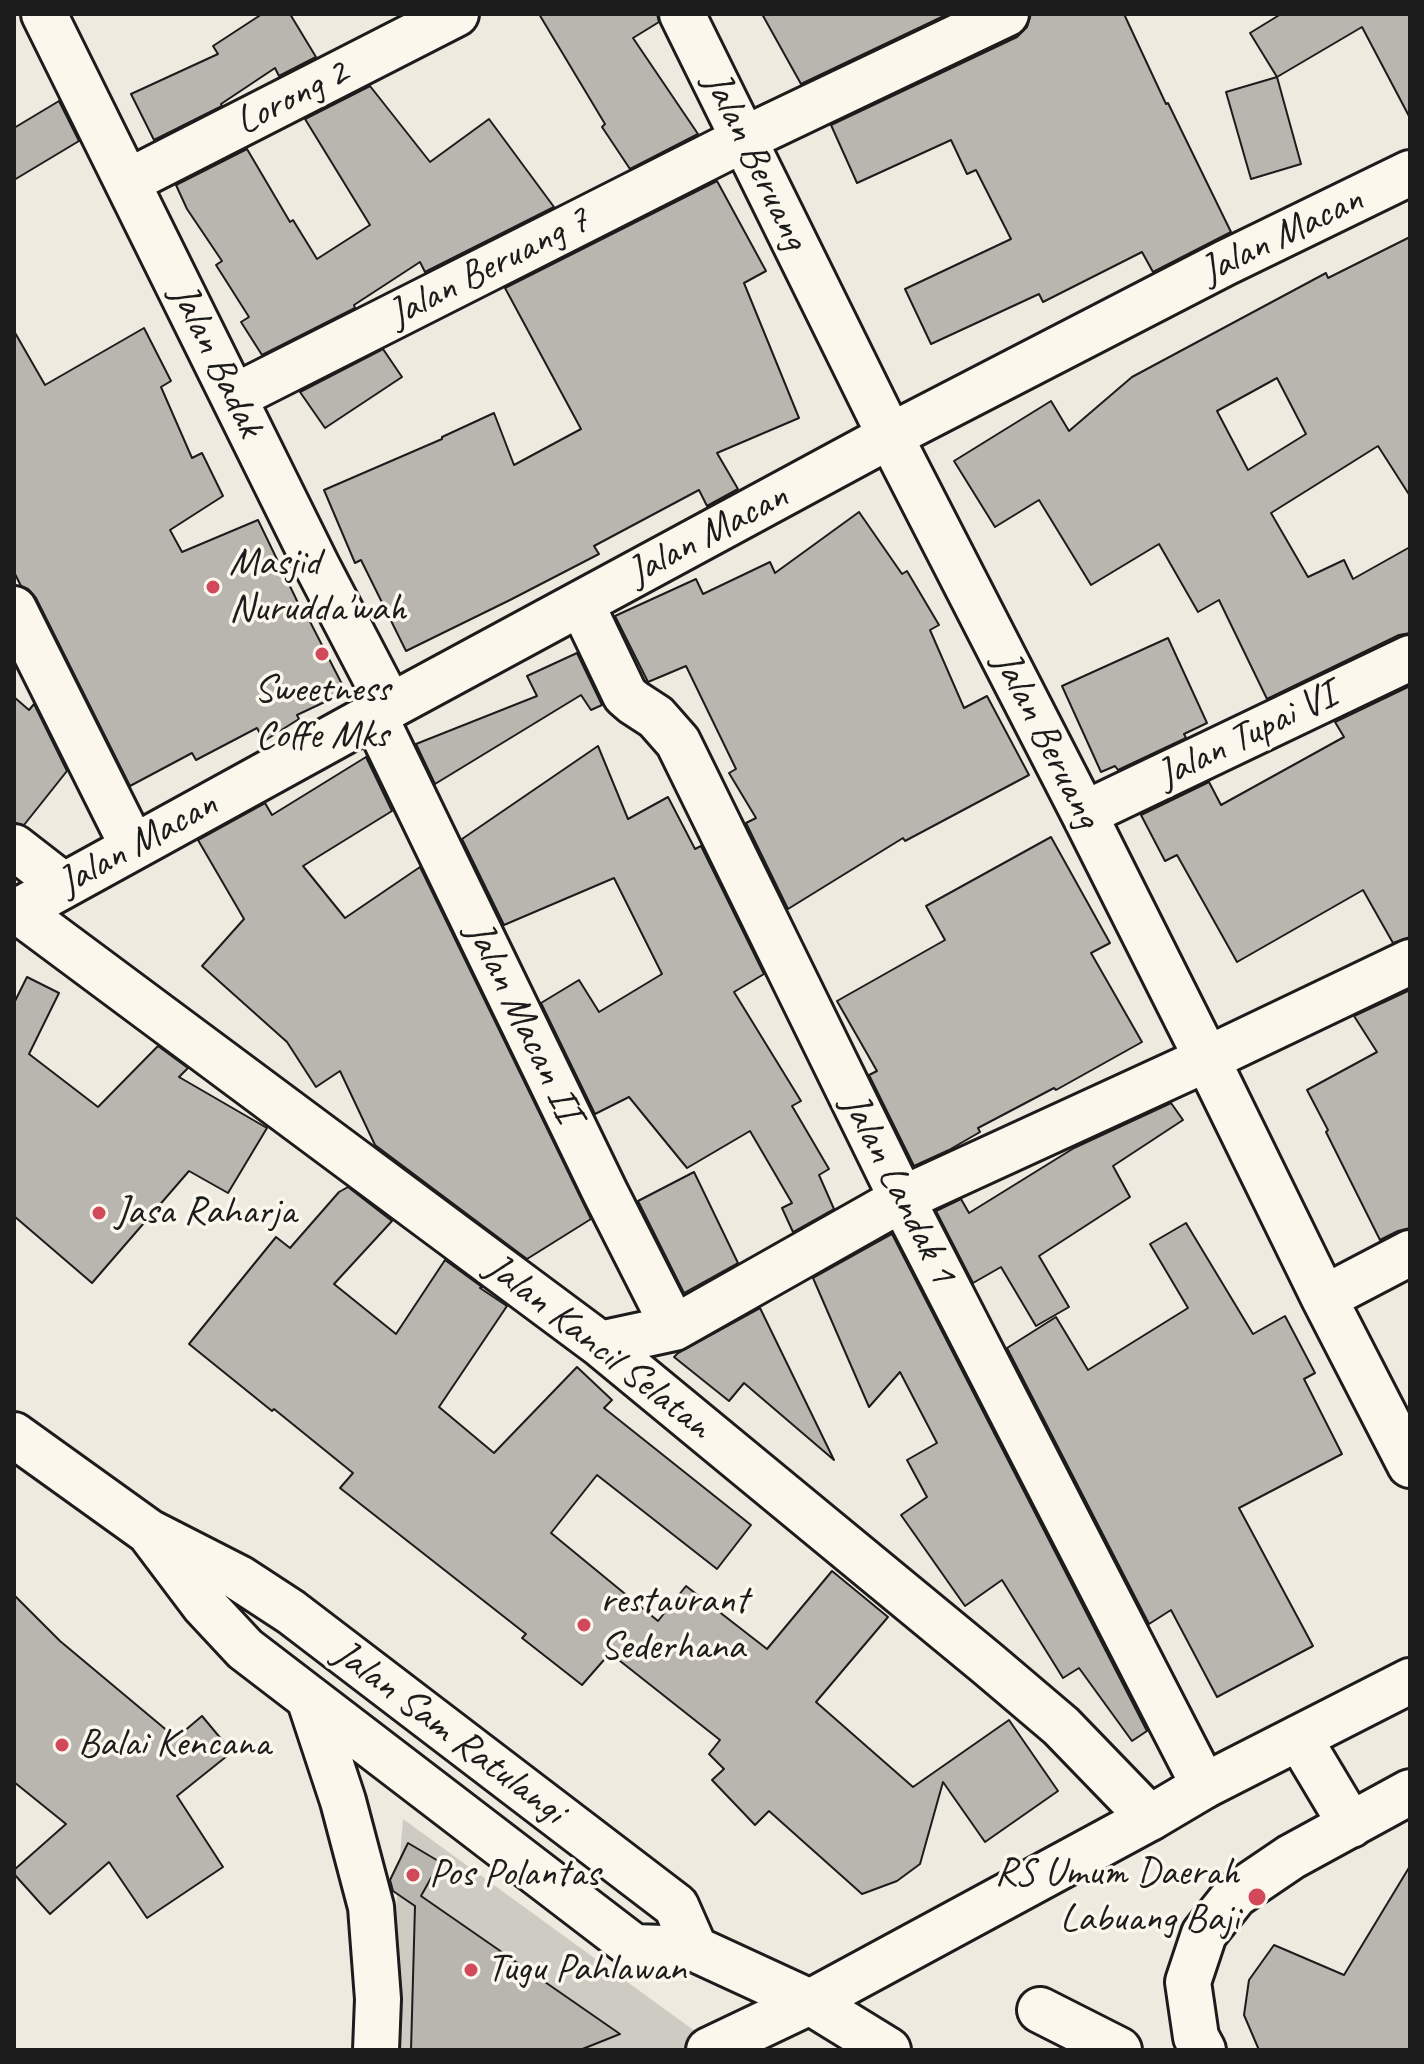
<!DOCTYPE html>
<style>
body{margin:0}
#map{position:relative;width:1424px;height:2064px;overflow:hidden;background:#eeeadf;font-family:Caveat,sans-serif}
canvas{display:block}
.frame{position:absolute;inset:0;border:16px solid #1c1c1c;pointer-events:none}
</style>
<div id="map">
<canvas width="1424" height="2064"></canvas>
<div class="frame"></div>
</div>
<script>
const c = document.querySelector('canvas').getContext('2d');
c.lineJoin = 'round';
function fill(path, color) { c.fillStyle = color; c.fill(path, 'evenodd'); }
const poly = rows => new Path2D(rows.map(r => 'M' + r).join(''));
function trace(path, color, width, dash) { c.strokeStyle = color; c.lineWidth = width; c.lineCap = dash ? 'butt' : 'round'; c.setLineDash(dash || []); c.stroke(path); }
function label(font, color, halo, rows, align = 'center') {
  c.font = font + ' Caveat,sans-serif'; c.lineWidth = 7; c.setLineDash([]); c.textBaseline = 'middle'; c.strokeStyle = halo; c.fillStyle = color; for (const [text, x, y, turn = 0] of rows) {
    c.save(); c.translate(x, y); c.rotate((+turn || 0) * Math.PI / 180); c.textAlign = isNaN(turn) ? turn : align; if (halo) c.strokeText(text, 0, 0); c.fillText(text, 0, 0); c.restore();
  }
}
fill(poly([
 [403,1819,721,2050,385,2050]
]), '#ceccc2');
const building = poly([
 [262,14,290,14,316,57,279,76,275,68,221,104,222,106,154,140,131,94,218,54,213,46,262,14],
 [539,14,657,14,659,22,633,38,698,134,630,169,602,127,605,124,539,14],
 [762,14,948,14,801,84,762,14],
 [1031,14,1124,14,1166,104,1168,103,1231,232,1153,272,1142,252,1043,302,1039,294,931,344,905,289,1011,239,976,170,967,174,951,140,857,183,831,125,1017,37,1027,27,1031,14],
 [1281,14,1410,14,1410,118,1362,27,1277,77,1250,33,1281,14],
 [1277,77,1301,164,1251,179,1226,92,1277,77],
 [370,86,430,162,489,119,554,207,425,272,420,262,354,305,355,308,262,355,241,322,249,317,216,265,222,261,187,209,176,185,247,149,290,222,293,220,317,259,370,225,305,119,370,86],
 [59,101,79,141,14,180,14,128,59,101],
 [717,181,766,271,744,283,799,418,717,453,738,489,707,506,699,490,594,546,599,554,510,600,406,651,361,560,355,563,324,490,442,439,442,437,494,413,514,465,581,429,505,288,717,181],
 [1410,237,1410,496,1378,446,1271,513,1308,577,1344,560,1353,579,1410,547,1410,633,1399,635,1267,699,1219,600,1198,612,1159,544,1091,585,1039,500,995,527,954,461,1051,401,1069,431,1132,377,1326,273,1328,278,1410,237],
 [1277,378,1306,434,1248,470,1217,411,1277,378],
 [144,328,171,381,161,387,192,458,202,453,223,496,170,530,182,552,258,520,300,607,302,606,346,692,297,715,299,719,264,741,257,728,196,760,192,753,130,786,36,598,28,589,21,586,14,572,14,331,45,385,144,328],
 [383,349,402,377,325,428,300,392,383,349],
 [859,512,902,574,907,571,939,625,930,630,964,708,987,696,1029,775,905,841,903,838,788,909,746,823,756,818,729,773,736,769,686,666,648,682,615,616,696,579,703,594,770,562,775,573,859,512],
 [1168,638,1207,723,1184,734,1186,738,1118,770,1115,766,1101,772,1062,686,1168,638],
 [577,653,602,705,591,710,581,695,435,784,416,744,537,696,527,676,577,653],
 [1410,686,1410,937,1393,943,1363,890,1237,962,1177,855,1165,861,1141,815,1209,782,1221,805,1344,737,1335,722,1410,686],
 [14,697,29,710,34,704,67,771,24,825,14,823,14,697],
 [598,746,628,819,668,797,695,849,701,846,764,974,734,992,801,1101,792,1106,829,1169,819,1175,834,1209,793,1232,782,1208,792,1203,750,1131,687,1168,629,1097,595,1114,541,1003,579,980,599,1012,662,974,614,878,504,925,462,839,598,746],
 [366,757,392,811,303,866,345,918,420,867,591,1219,527,1259,375,1145,340,1071,316,1087,287,1042,202,966,244,919,198,840,265,803,272,815,366,757],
 [1051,837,1110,943,1091,953,1142,1042,1056,1090,1054,1088,978,1128,980,1132,949,1150,914,1166,869,1075,877,1071,837,1001,945,940,926,906,1051,837],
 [27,977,59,993,29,1054,98,1107,158,1046,188,1068,179,1077,267,1128,228,1193,189,1171,92,1283,14,1216,14,1003,27,977],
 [1410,990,1410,1228,1398,1231,1380,1240,1326,1132,1328,1130,1307,1090,1377,1052,1354,1016,1410,990],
 [1171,1103,1183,1120,1113,1166,1130,1197,1039,1256,1069,1307,1036,1326,1001,1267,973,1283,936,1211,961,1199,969,1213,1074,1148,1171,1103],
 [694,1172,738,1263,684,1293,638,1201,694,1172],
 [348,1187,392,1221,334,1284,396,1334,445,1260,482,1287,480,1288,507,1306,439,1407,494,1453,577,1367,612,1400,604,1408,751,1525,717,1569,597,1475,551,1533,658,1621,686,1586,767,1649,832,1571,888,1617,816,1702,913,1787,1009,1720,1058,1791,985,1842,943,1782,920,1864,897,1881,862,1894,769,1811,755,1825,712,1780,724,1769,709,1754,720,1740,610,1653,582,1685,522,1638,526,1634,340,1488,353,1473,274,1409,272,1411,189,1344,276,1237,290,1248,339,1192,348,1187],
 [1186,1223,1253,1334,1285,1316,1315,1373,1304,1379,1342,1454,1239,1508,1313,1646,1217,1697,1171,1610,1149,1624,1007,1348,1056,1317,1088,1370,1188,1308,1150,1244,1186,1223],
 [892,1234,1147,1731,1132,1741,1079,1668,1063,1678,1002,1580,965,1606,901,1515,927,1497,907,1460,937,1443,900,1372,869,1407,813,1278,892,1234],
 [760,1308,834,1460,744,1383,729,1401,674,1357,678,1353,760,1308],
 [14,1595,60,1641,176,1738,202,1716,232,1752,177,1796,223,1867,147,1918,109,1862,50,1914,14,1874,14,1870,66,1824,14,1782,14,1595],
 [408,1843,440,1862,421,1896,620,2034,580,2050,411,2050,415,1906,393,1891,390,1880,408,1843],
 [1410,1866,1410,2050,1259,2050,1244,2015,1249,1980,1274,1945,1344,1975,1410,1866]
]);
fill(building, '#b9b6af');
trace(building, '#1c1c1c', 2);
const minor = poly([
 [44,14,317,566,390,706],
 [682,14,890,436,1084,814,1207,1059,1324,1298,1410,1465],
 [127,182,456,14],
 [234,397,744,139,1006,14],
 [581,603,625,695,633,702,656,717,678,742,902,1199,1204,1786],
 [14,609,133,847],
 [374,715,605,1192,674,1328],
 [1084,814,1410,658],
 [14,847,63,885],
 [18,911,600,1344,988,1664,1061,1726,1150,1818],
 [14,913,374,715,890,436,1225,263,1410,173],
 [1324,1298,1410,1253],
 [600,1344,674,1328,902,1199,1207,1059,1410,962],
 [1299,1738,1351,1825],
 [1040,2010,1119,2050],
 [1203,2050,1196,2037,1188,1982,1204,1934,1235,1895,1291,1857,1410,1792]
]);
const major = poly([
 [14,1435,149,1532,239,1578,291,1612,676,1906,695,1949],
 [149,1532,204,1605,245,1649,634,1947,695,1949,810,2002,888,2050],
 [309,1698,343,1801,371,1907,378,1999,376,2050],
 [709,2050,810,2002,1150,1818,1204,1786,1410,1681]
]);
trace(minor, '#1c1c1c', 50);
trace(major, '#1c1c1c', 50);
trace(minor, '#fbf7ec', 44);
trace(major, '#fbf7ec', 44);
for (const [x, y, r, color] of [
 [213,587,8,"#d1495b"],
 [322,654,8,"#d1495b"],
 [99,1213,8,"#d1495b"],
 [584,1625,8,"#d1495b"],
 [62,1745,8,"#d1495b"],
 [413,1875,8,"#d1495b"],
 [1257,1897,10,"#d1495b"],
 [471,1970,8,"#d1495b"]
]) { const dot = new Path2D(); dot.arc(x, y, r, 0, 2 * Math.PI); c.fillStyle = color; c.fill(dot); trace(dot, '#fbf7ec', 3); }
label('40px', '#1c1c1c', '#fbf7ec', [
 ["Lorong 2",292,98,-27],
 ["Jalan Beruang",755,161,64],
 ["Jalan Macan",1282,236,-26],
 ["Jalan Beruang 7",489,268,-27],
 ["Jalan Badak",216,361,64],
 ["Jalan Macan",708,535,-28],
 ["Jalan Tupai VI",1247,736,-26],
 ["Jalan Beruang",1046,740,63],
 ["Jalan Macan",138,844,-29],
 ["Jalan Macan II",523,1022,64],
 ["Jalan Landak 1",898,1189,63],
 ["Jalan Kancil Selatan",598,1347,38],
 ["Jalan Sam Ratulangi",449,1733,37]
]);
label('40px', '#1c1c1c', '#fbf7ec', [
 ["Masjid",229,564],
 ["Nurudda'wah",229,610],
 ["Sweetness",322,691,"center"],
 ["Coffe Mks",322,737,"center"],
 ["Jasa Raharja",115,1213],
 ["restaurant",600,1602],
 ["Sederhana",600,1648],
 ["Balai Kencana",78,1745],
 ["RS Umum Daerah",1239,1874,"right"],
 ["Labuang Baji",1239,1920,"right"],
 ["Pos Polantas",429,1875],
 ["Tugu Pahlawan",487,1970]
], 'left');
</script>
